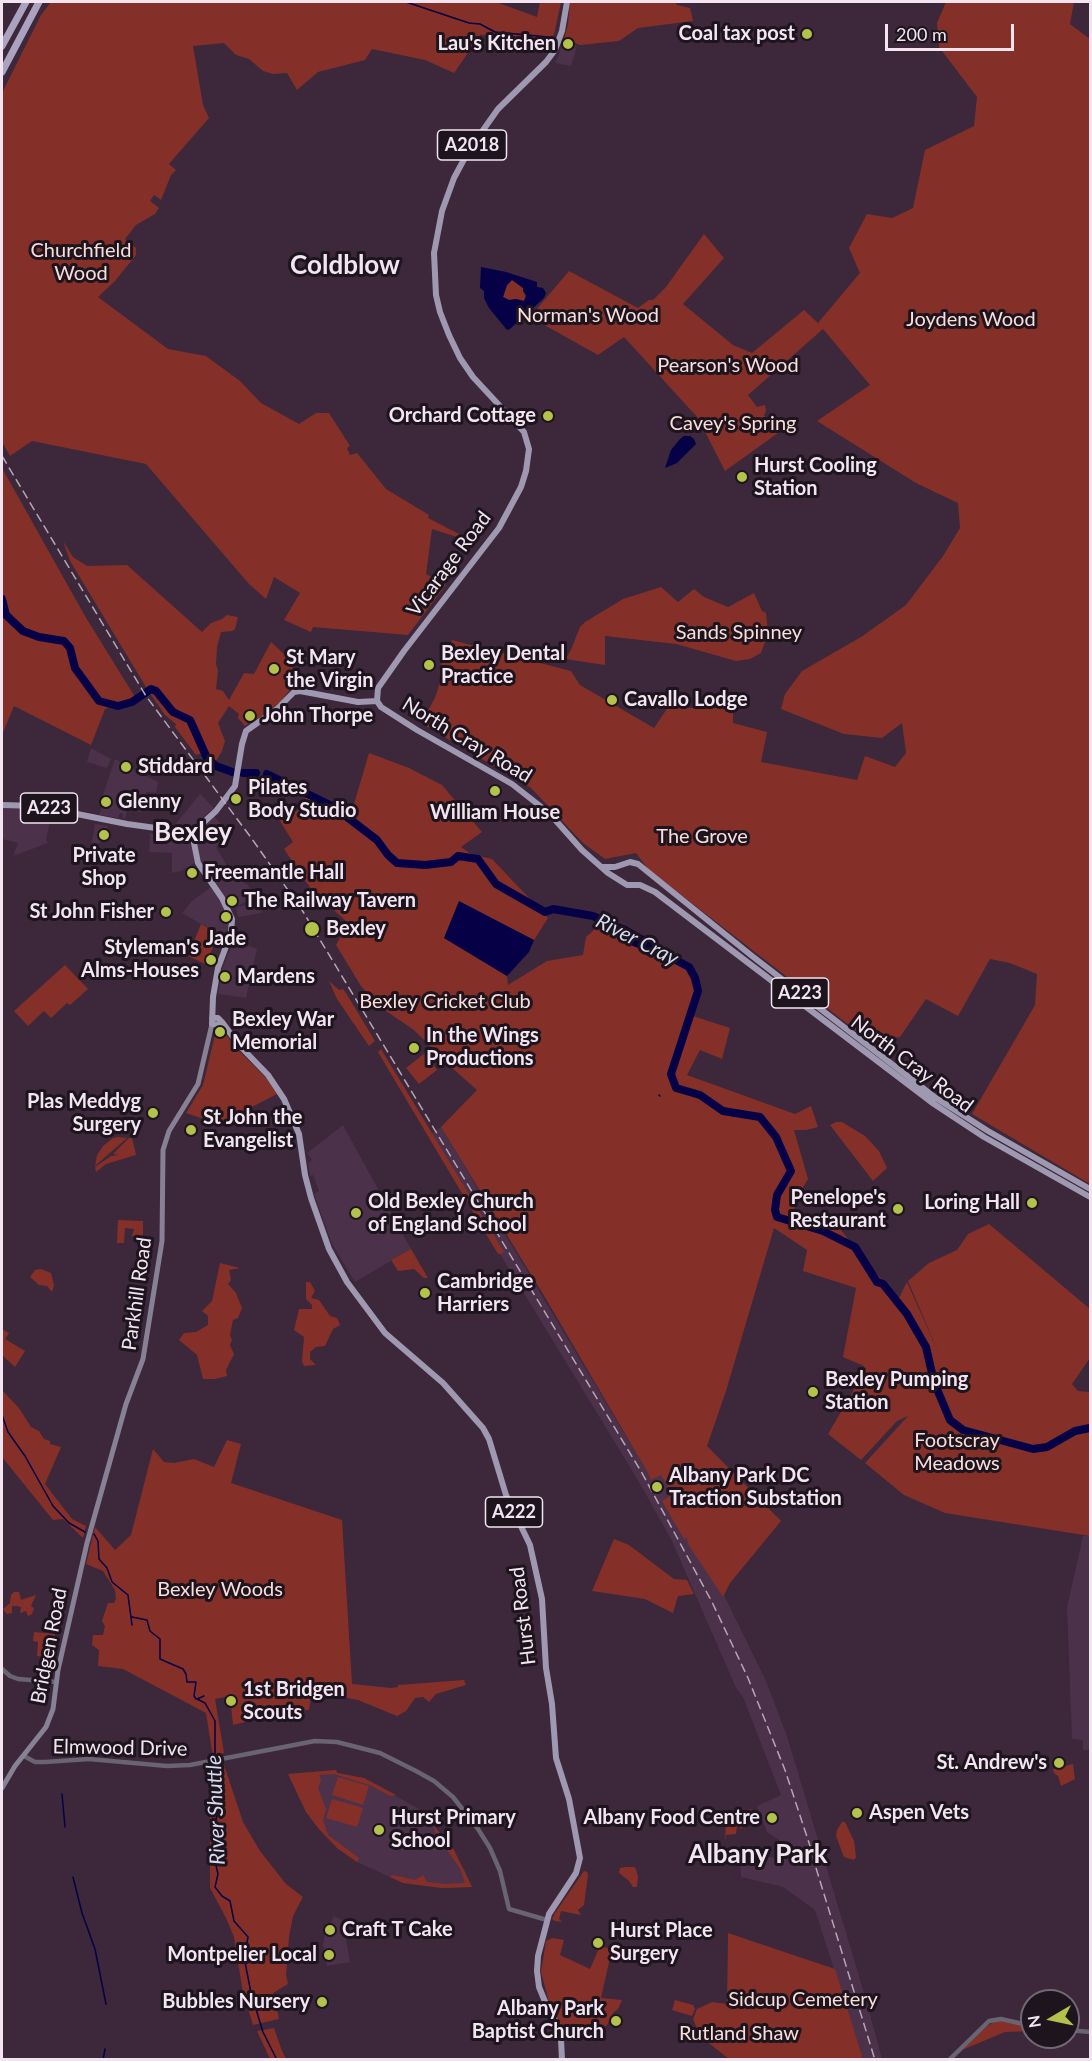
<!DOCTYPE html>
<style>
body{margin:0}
#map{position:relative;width:1092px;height:2061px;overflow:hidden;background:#3c273b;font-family:Lato,sans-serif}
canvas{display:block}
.frame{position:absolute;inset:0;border:3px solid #f2e5f1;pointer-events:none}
.north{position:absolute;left:1020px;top:1989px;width:60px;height:60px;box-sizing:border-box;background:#1d141d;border:2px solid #726872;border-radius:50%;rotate:261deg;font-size:16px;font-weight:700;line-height:24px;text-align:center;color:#f2e5f1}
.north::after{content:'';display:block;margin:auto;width:21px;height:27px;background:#b3c24b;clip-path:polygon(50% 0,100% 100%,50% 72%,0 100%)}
.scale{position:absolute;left:885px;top:24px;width:129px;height:27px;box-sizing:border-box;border:3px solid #f2e5f1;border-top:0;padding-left:8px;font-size:18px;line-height:21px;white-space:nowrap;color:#f2e5f1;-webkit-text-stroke:4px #1d141d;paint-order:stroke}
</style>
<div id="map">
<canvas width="1092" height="2061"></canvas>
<div class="frame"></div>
<div class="north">N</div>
<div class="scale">200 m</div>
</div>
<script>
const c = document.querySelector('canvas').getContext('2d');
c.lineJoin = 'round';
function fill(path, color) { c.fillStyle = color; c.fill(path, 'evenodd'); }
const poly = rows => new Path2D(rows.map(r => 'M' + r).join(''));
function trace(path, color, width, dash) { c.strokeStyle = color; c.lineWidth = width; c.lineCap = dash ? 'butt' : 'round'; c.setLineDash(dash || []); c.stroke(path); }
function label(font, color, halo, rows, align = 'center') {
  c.font = font + ' Lato,sans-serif'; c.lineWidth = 6; c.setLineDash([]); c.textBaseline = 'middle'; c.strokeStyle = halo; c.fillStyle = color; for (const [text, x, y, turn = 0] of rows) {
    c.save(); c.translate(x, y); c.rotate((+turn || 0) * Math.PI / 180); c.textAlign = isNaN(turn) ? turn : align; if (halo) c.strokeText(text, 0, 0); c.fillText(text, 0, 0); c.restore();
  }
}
fill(poly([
 [564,41,577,46,571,66,555,63],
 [91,748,111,759,107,768,87,762],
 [115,759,158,782,156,793,146,792,142,812,135,811,136,807,128,805,125,819,122,818,123,814,120,813,118,818,99,815,104,799,102,798],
 [200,794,214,808,190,828,174,826],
 [2,808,28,809,26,820,47,823,49,812,52,812,46,840,48,843,13,856,18,843,2,839],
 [214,816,230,834,216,847,236,881,238,879,248,885,255,897,232,909,201,861,196,845,197,834],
 [95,824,108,826,106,840,91,846],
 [150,833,189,836,195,863,181,871,172,873,172,853,149,852],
 [211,887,225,903,229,916,229,931,227,939,182,913,192,901],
 [260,901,262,913,238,917,236,909,238,907],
 [234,940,257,949,246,998,218,994,222,969],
 [343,1125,411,1249,355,1282,332,1244,314,1194,319,1191,313,1175,310,1176,308,1163,312,1160,307,1153],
 [441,1127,648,1473,664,1470,678,1492,664,1499,723,1597,724,1595,766,1681,787,1736,865,1996,882,2059,863,2059,815,1910,783,1887,741,1877,740,1853,785,1859,788,1846,767,1832,757,1806,781,1795,743,1697,736,1688,672,1541,639,1482,428,1136],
 [1083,1536,1090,1536,1090,1750,1083,1750,1083,1740,1072,1739,1067,1607],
 [336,1770,337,1773,364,1778,419,1809,439,1831,464,1869,472,1887,442,1888,403,1883,357,1862,337,1848,306,1812,288,1774],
 [334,1916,349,1924,346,1939,350,1962,327,1966,323,1944,325,1934]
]), '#4b3149');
fill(poly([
 [51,2,496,2,537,17,540,2,561,2,554,35,546,42,482,35,481,34,454,73,425,60,372,49,365,60,318,72,297,90,287,73,273,74,263,71,249,59,236,55,224,43,193,46,203,105,209,118,169,164,176,170,171,175,161,200,154,195,150,201,159,208,155,214,136,225,125,239,136,248,136,255,115,281,98,297,168,349,206,356,240,381,261,403,299,424,316,413,329,413,350,446,347,448,350,455,357,453,386,489,429,515,428,518,459,534,457,537,432,529,426,574,446,585,408,635,313,627,311,632,284,620,300,593,274,577,266,599,249,584,146,464,32,441,10,456,2,442,2,93,41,15],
 [570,2,675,2,677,5,690,8,693,21,638,28,619,41,580,45,564,39,568,24],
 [946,2,1074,2,1070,24,1090,39,1090,1184,972,1114,1035,1005,1037,974,1010,963,990,959,958,1016,926,999,900,1037,872,1043,648,869,636,853,605,859,583,843,531,788,421,723,435,698,440,682,439,670,452,640,571,671,580,685,654,728,673,700,683,708,733,708,733,723,767,732,761,762,857,780,865,756,895,767,906,753,902,723,882,738,844,734,781,709,785,694,802,671,861,637,906,605,943,556,960,528,958,503,916,483,817,421,870,385,823,329,748,395,757,407,765,405,766,411,764,415,778,433,725,471,698,418,624,337,598,355,530,317,569,271,638,308,649,300,653,300,666,287,704,234,724,258,683,304,733,345,752,353,804,310,818,323,860,273,849,248,867,214,892,218,913,208,925,150,974,126,977,97,939,47,937,23],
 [512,280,523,288,526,295,524,301,516,299,509,300,503,297,507,285],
 [2,468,85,616,135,697,105,709,91,745,14,706,2,735],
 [63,541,73,557,87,566,127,565,202,632,211,623,222,619,227,615,238,617,235,629,232,631,221,632,217,647,216,664,218,671,216,689,223,691,229,700,244,673,254,674,271,642,287,657,293,668,292,687,281,701,266,713,255,720,251,716,253,720,249,722,241,714,248,724,245,726,238,718,239,714,229,706,218,723,225,741,222,751,216,761,209,758,206,752,196,755,175,727,176,724,165,715,149,692,70,561],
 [661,587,678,602,694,589,704,597,728,607,754,593,762,611,766,613,768,633,761,653,750,659,736,661,676,644,605,636,605,665,565,659,570,652,580,627,585,622,623,599],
 [369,753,409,768,442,785,482,832,461,847,471,854,492,859,548,918,534,940,459,902,444,938,507,976,508,985,547,961,583,955,586,937,593,931,601,918,689,967,695,978,698,991,690,1015,730,1028,722,1059,700,1050,687,1075,795,1114,811,1106,818,1127,806,1130,794,1130,808,1179,802,1189,796,1189,794,1213,812,1220,836,1224,896,1297,891,1297,895,1306,907,1282,940,1356,908,1281,929,1263,957,1250,968,1234,989,1224,1090,1309,1090,1358,1072,1384,1078,1391,1090,1392,1090,1536,945,1513,904,1495,865,1463,908,1416,897,1421,861,1460,828,1434,856,1386,864,1366,843,1357,856,1288,803,1271,807,1250,774,1228,726,1391,707,1446,781,1521,730,1583,723,1597,688,1544,687,1538,684,1539,662,1501,672,1494,661,1475,651,1480,648,1473,546,1299,441,1127,477,1090,451,1067,414,1030,380,1007,361,986,336,945,348,923,311,889,284,849,293,842,280,821,286,807,297,811,307,796,349,821],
 [201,924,219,935,205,964,188,956],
 [65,965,88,989,70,1005,67,1003,51,1018,44,1011,28,1026,14,1011],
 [329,981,339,990,343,989,346,993,375,1041,369,1046,337,999],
 [224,1032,236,1048,266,1078,277,1094,219,1124,186,1113,203,1085,215,1035,220,1036],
 [381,1049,504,1252,501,1254,498,1254,378,1052],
 [425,1053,437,1070,419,1084,406,1068],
 [836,1122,842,1122,865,1136,879,1151,887,1168,873,1181,830,1125],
 [118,1137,127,1138,95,1166,97,1155,103,1146,113,1138],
 [129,1138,132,1138,136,1155,106,1164,96,1172,95,1167,111,1156,119,1155,113,1154],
 [118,1220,143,1221,143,1236,132,1236,134,1229,125,1228,124,1243,117,1243],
 [411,1249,428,1278,424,1278,414,1269,398,1271,391,1260],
 [220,1263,240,1268,229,1270,231,1280,228,1284,236,1293,242,1308,238,1318,233,1320,230,1335,232,1340,230,1345,234,1354,226,1370,227,1376,215,1379,203,1379,197,1355,179,1340,184,1333,196,1332,208,1325,208,1316,202,1311,212,1301],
 [41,1269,51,1273,54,1285,52,1292,47,1286,39,1285,30,1277,35,1270],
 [306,1282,310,1282,315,1291,311,1298,319,1300,330,1316,337,1318,340,1325,333,1329,325,1346,316,1347,310,1352,310,1359,316,1365,304,1366,302,1361,304,1337,294,1330,299,1309,312,1309,312,1305,306,1299],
 [2,1329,9,1333,5,1339,25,1351,15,1367,2,1355],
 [2,1390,19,1408,31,1427,39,1431,44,1439,50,1441,50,1444,61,1447,45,1484,72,1519,86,1526,83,1538,63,1519,53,1520,2,1457],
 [227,1440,241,1444,231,1483,342,1520,352,1684,391,1688,398,1687,398,1685,464,1680,466,1685,436,1694,429,1702,423,1697,415,1698,406,1711,397,1716,358,1700,312,1691,309,1710,289,1711,233,1725,231,1706,237,1704,235,1695,215,1699,224,1753,213,1757,206,1713,123,1669,98,1666,99,1650,92,1645,93,1635,103,1635,105,1626,102,1621,108,1603,114,1603,116,1599,115,1590,103,1571,86,1564,95,1527,115,1550,131,1535,153,1449,164,1462,174,1463,194,1459,214,1467],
 [614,1539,629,1545,674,1579,687,1580,694,1594,678,1596,673,1613,645,1599,592,1591],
 [14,1592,19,1592,21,1600,36,1595,31,1606,34,1608,32,1614,28,1616,26,1611,20,1613,21,1607,16,1606,12,1606,12,1613,7,1614,5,1612,3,1609,10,1603,11,1595],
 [34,1632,55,1634,50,1658,37,1656,38,1642,33,1641],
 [1073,1764,1075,1779,1061,1786,1058,1776,1054,1773,1053,1769,1061,1769,1065,1766],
 [217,1765,224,1765,243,1822,260,1851,286,1884,303,1897,293,1916,289,1937,286,1975,288,1984,273,1993,279,2019,253,2025,243,1993,234,1937,226,1918,210,1888,210,1767],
 [336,1770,337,1773,364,1778,396,1795,390,1796,372,1786,334,1774,319,1775,321,1781,318,1788,326,1809,323,1820,328,1835,359,1858,357,1862,337,1848,318,1828,306,1812,288,1774],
 [338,1777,369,1786,363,1805,332,1795],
 [332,1799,363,1808,357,1827,326,1818],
 [751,1809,755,1820,749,1823,748,1826,743,1824,741,1830,740,1827,737,1827,736,1834,726,1835,725,1842,726,1818],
 [842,1822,845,1822,854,1841,856,1857,854,1860,844,1857,836,1836,837,1830],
 [433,1825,454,1850,472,1887,442,1888,403,1883,390,1877,393,1875,415,1880,423,1875,427,1882,445,1884,465,1883,460,1869,435,1832],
 [626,1867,634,1867,636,1869,638,1877,637,1887,633,1887,628,1880,619,1873,620,1868],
 [584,1871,587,1872,588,1875,584,1905,578,1910,581,1915,561,1911,559,1919,562,1922,555,1921,552,1919,555,1913],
 [728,1933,835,1969,863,2059,729,2059,700,2036,693,2019,697,2009,712,2002,727,2004],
 [553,1938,564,1940,560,1955,590,1969,600,1946,612,1949,601,1998,622,2000,618,2009,613,2013,607,2025,602,2029,589,2032,563,2032,549,2002,541,1972,546,1941],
 [675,2000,693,2005,695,2009,692,2016,672,2010],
 [995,2021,1001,2021,1032,2028,1032,2031,1005,2032,962,2050,986,2027],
 [274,2028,282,2051,286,2059,270,2059,257,2031]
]), '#843029');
fill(poly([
 [481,267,506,272,537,282,537,287,543,288,546,293,544,298,510,329,507,330,489,308,484,298,484,291,480,288],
 [512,280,523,288,523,291,526,296,524,301,516,299,509,300,503,297,507,285],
 [690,436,694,439,696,444,677,463,665,468,671,450,680,439,684,436],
 [459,901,534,940,529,952,507,976,444,938],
 [606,919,626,926,647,938,650,947,638,948,625,943,612,934,605,922]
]), '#060147');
trace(poly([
 [406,2,469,23,480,24,495,32,548,37,555,40],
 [659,1095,660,1096],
 [2,1415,8,1432,25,1456,53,1506,69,1523,85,1532],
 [94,1534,98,1541,99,1559,107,1568,112,1582,128,1595,132,1625],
 [132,1617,147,1620,150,1631,160,1639,160,1659,183,1669,186,1674,187,1682,196,1682,194,1696,196,1699],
 [197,1699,205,1703,215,1721,215,1758],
 [197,1699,204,1696],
 [216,1763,220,1791,219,1810,215,1822,219,1839,213,1853,218,1874,215,1887,222,1896,230,1901,234,1921,248,1937,244,1957,251,1993,263,2032,277,2060],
 [62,1794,65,1827],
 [73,1877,82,1913,95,1949,106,2004],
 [103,2060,105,2049]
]), '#060147', 1.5);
trace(poly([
 [2,599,6,615,23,631,39,637,64,641,70,648,75,668,99,701,118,706,132,702,151,689,156,691,173,712,190,720,207,758,216,766,235,773],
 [243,773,256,773],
 [267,774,334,807,377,840,388,855,397,863,425,865,451,862,458,856,478,859,496,884,545,912,553,909,593,916,615,926],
 [643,943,689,967,695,978,698,991,671,1074,676,1088,700,1095,723,1111,760,1117,776,1137,791,1171,777,1195,775,1210,777,1217,823,1231,855,1247,877,1282,883,1284,907,1314,926,1347,934,1382,950,1420,963,1430,1033,1449,1047,1447,1075,1431,1090,1428]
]), '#060147', 8);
trace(poly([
 [2,1669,10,1676,18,1679,56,1682],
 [24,1756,35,1762,45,1762,89,1759,167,1766,190,1765,315,1741,337,1742,380,1753,416,1771,434,1781,453,1797,478,1829,490,1848,500,1871,509,1909,547,1920],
 [1068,2030,1090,2032],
 [949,2060,989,2021,1001,2019,1032,2026]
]), '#686471', 4.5);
trace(poly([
 [2,1788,15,1766,46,1727,53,1709,58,1670,87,1543,126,1404,143,1359,162,1241,163,1150,169,1131,198,1084,212,1024]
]), '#878195', 5);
trace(poly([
 [377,701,381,707,417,730,512,784,549,813,582,850,608,873,627,885,640,885,655,892,934,1104,984,1137,1090,1197],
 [377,701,378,688,404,651,499,528,521,487,526,471,529,449,524,432,473,377,460,358,449,335,440,312,436,295,434,253,442,211,454,178,469,150,498,109,546,62,555,50,562,31,567,2],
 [2,805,37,806,127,824,192,833],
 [603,867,615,867,630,862,638,864,752,956,936,1098,988,1131,1090,1189],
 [212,1018,218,1018,222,1022,238,1044,268,1075,284,1099,299,1134,305,1175,311,1198,329,1249,347,1282,385,1333,443,1383,483,1428,489,1439,506,1495,530,1545,542,1599,546,1668,552,1704,556,1758,569,1799,580,1858,576,1873,549,1914,538,1956,537,1971,539,1987,546,2004,558,2026,561,2039,562,2060],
 [225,1028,220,1025,212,1024,213,997,218,968,231,933,232,919,222,898,198,863,192,833,216,811,235,786,242,744,246,731,277,709,294,692,300,691,358,702,377,701]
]), '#9f98b1', 6);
trace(poly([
 [2,46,26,2],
 [2,72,39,2]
]), '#aaa2be', 7);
trace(poly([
 [2,456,146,696,252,839,302,910,642,1473,712,1602,748,1678,785,1770,812,1852],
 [812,1855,875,2060]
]), '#b6a7b5', 1.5, [9, 4.5]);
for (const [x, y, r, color] of [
 [807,34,6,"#b3c24b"],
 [568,44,6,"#b3c24b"],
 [548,416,6,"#b3c24b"],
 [742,477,6,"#b3c24b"],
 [429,665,6,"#b3c24b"],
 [274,669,6,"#b3c24b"],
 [612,700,6,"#b3c24b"],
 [250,716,6,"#b3c24b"],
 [126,767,6,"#b3c24b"],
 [495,791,6,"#b3c24b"],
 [236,799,6,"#b3c24b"],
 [106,802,6,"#b3c24b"],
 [104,835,6,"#b3c24b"],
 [192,873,6,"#b3c24b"],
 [232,901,6,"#b3c24b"],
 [166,912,6,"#b3c24b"],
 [226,917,6,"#b3c24b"],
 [312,929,8,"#b3c24b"],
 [211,960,6,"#b3c24b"],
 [225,977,6,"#b3c24b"],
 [220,1032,6,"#b3c24b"],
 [414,1048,6,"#b3c24b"],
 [153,1113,6,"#b3c24b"],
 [191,1130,6,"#b3c24b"],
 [1032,1203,6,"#b3c24b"],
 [898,1209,6,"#b3c24b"],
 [356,1213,6,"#b3c24b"],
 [425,1293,6,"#b3c24b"],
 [813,1392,6,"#b3c24b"],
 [657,1487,6,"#b3c24b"],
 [231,1701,6,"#b3c24b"],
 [1059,1763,6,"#b3c24b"],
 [857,1813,6,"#b3c24b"],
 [772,1818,6,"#b3c24b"],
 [379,1830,6,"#b3c24b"],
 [330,1930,6,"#b3c24b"],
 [598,1943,6,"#b3c24b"],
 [329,1955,6,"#b3c24b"],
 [322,2002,6,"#b3c24b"],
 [616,2021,6,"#b3c24b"]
]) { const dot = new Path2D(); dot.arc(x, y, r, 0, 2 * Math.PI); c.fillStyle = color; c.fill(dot); trace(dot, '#1d141d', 2); }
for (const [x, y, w] of [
 [472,145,69],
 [49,808,57],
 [800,993,57],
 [514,1512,57]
]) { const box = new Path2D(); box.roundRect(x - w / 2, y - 15, w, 30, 4.5); c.fillStyle = '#1d141d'; c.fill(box); trace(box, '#f2e5f1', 1.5); }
label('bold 18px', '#f2e5f1', null, [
 ["A2018",472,145],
 ["A223",49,808],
 ["A223",800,993],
 ["A222",514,1512]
]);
label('bold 20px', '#f2e5f1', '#1d141d', [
 ["Coal tax post",795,34,"right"],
 ["Lau's Kitchen",556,44,"right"],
 ["Orchard Cottage",536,416,"right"],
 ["Hurst Cooling",754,466],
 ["Station",754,489],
 ["Bexley Dental",441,654],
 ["Practice",441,677],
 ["St Mary",286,658],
 ["the Virgin",286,681],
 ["Cavallo Lodge",624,700],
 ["John Thorpe",262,716],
 ["Stiddard",138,767],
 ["Pilates",248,788],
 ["Body Studio",248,811],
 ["Glenny",118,802],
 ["William House",495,813,"center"],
 ["Private",104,856,"center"],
 ["Shop",104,879,"center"],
 ["Freemantle Hall",204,873],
 ["The Railway Tavern",244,901],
 ["St John Fisher",154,912,"right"],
 ["Bexley",326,929],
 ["Jade",226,939,"center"],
 ["Styleman's",199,948,"right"],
 ["Alms-Houses",199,971,"right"],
 ["Mardens",237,977],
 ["Bexley War",232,1020],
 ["Memorial",232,1043],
 ["In the Wings",426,1036],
 ["Productions",426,1059],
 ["Plas Meddyg",141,1102,"right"],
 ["Surgery",141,1125,"right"],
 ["St John the",203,1118],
 ["Evangelist",203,1141],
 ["Penelope's",886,1198,"right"],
 ["Restaurant",886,1221,"right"],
 ["Old Bexley Church",368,1202],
 ["of England School",368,1225],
 ["Loring Hall",1020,1203,"right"],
 ["Cambridge",437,1282],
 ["Harriers",437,1305],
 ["Bexley Pumping",825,1380],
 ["Station",825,1403],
 ["Albany Park DC",669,1476],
 ["Traction Substation",669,1499],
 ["1st Bridgen",243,1690],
 ["Scouts",243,1713],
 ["St. Andrew's",1047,1763,"right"],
 ["Aspen Vets",869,1813],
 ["Hurst Primary",391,1818],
 ["School",391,1841],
 ["Albany Food Centre",760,1818,"right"],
 ["Craft T Cake",342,1930],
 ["Hurst Place",610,1931],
 ["Surgery",610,1954],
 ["Montpelier Local",317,1955,"right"],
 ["Bubbles Nursery",310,2002,"right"],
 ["Albany Park",604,2009,"right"],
 ["Baptist Church",604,2032,"right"]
], 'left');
label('20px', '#f8ddd9', '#1d141d', [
 ["Churchfield",81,251],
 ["Wood",81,274],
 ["Norman's Wood",588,316],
 ["Joydens Wood",971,320],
 ["Pearson's Wood",728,366],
 ["Cavey's Spring",733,424],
 ["Sands Spinney",739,633],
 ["The Grove",702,837],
 ["Bexley Cricket Club",445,1002],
 ["Footscray",957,1441],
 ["Meadows",957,1464],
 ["Bexley Woods",220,1590],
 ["Sidcup Cemetery",803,2000],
 ["Rutland Shaw",739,2034]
]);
label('20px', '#f2e5f1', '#1d141d', [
 ["Vicarage Road",449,564,-53],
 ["North Cray Road",467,740,31],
 ["North Cray Road",912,1064,37],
 ["Parkhill Road",137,1294,-82],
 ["Hurst Road",523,1616,-97],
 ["Bridgen Road",49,1646,-79],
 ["Elmwood Drive",120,1748,1]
]);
label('italic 21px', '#d4dbf0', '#1d141d', [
 ["River Cray",637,940,27],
 ["River Shuttle",216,1810,-92]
]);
label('bold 26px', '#f2e5f1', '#1d141d', [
 ["Coldblow",345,266],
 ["Bexley",193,833],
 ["Albany Park",758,1855]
]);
</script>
